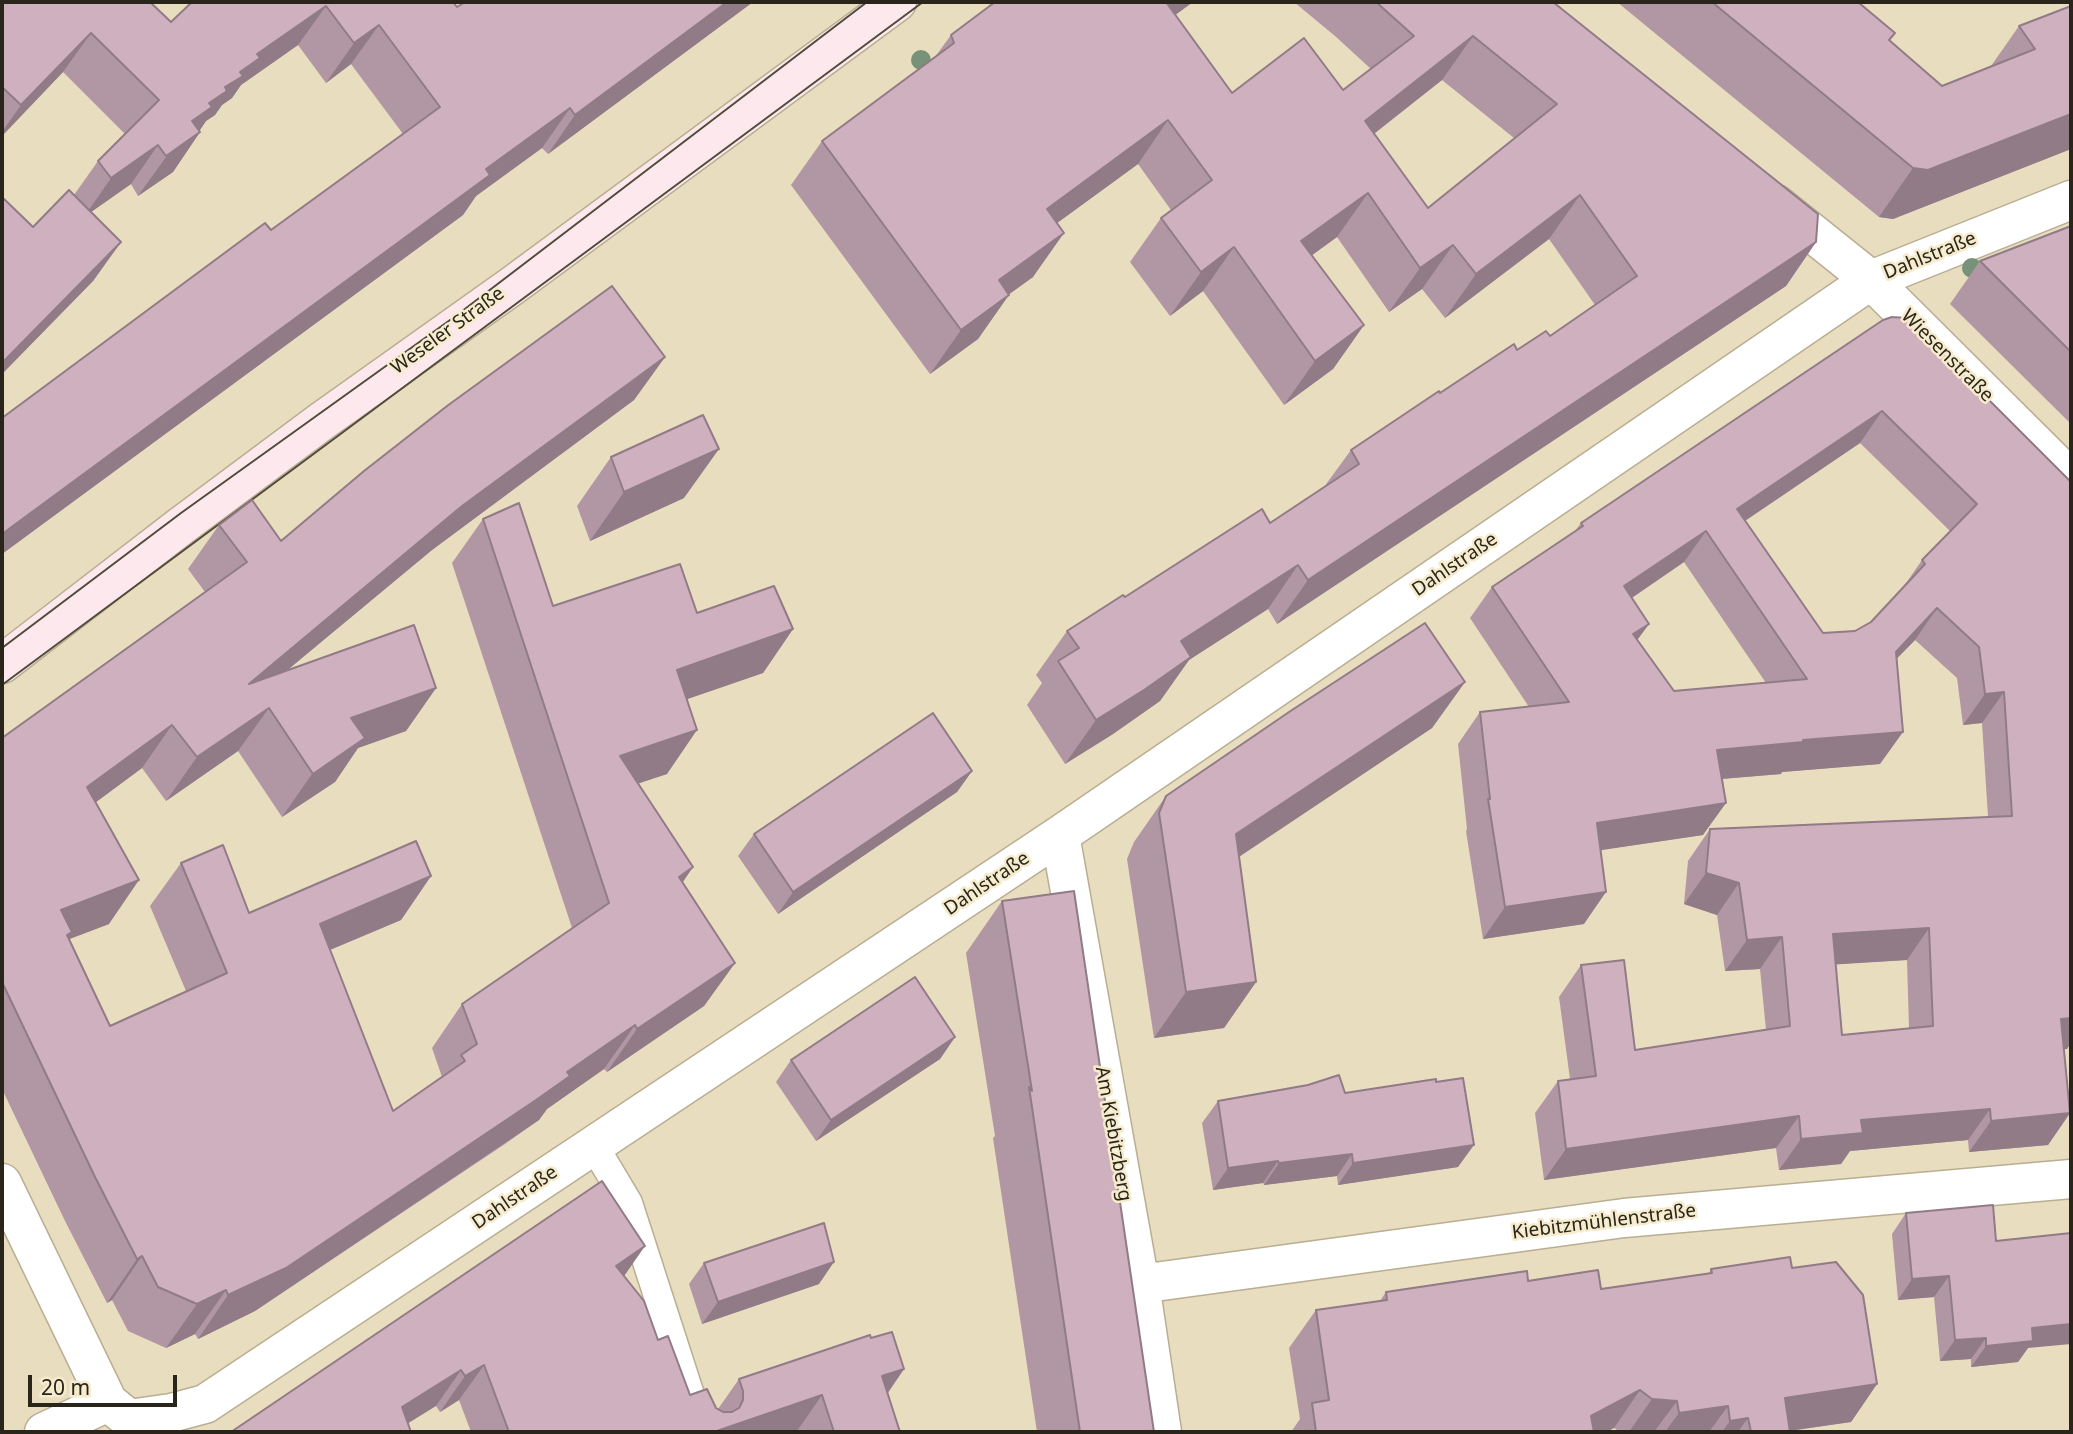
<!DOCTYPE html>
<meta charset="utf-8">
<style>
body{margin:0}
#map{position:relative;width:2073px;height:1434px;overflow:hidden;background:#e9ddc0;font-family:"Noto Sans",sans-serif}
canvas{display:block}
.frame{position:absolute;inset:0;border:4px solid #29251a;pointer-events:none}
.scale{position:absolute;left:28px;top:1375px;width:149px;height:32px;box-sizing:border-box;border:4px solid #29251a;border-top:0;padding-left:9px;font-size:21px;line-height:24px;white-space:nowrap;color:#29251a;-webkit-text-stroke:5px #f6ebcd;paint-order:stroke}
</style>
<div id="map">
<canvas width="2073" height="1434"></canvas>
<div class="frame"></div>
<div class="scale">20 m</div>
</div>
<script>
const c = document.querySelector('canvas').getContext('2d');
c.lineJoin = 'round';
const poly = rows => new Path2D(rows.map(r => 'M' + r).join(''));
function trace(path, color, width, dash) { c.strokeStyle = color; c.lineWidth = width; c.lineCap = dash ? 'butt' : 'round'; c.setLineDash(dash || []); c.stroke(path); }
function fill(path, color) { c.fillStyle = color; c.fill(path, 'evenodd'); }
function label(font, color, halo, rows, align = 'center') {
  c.font = font + ' "Noto Sans",sans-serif'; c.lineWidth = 5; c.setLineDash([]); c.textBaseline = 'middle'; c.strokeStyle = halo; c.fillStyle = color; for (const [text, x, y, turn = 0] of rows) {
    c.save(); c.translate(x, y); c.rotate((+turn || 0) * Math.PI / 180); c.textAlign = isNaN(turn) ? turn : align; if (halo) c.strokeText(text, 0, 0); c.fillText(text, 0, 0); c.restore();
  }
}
const service = poly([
 [594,1146,628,1203,702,1432]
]);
const minor = poly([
 [1776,204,1871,280,2071,479],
 [1060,835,1140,1284,1162,1432],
 [2,1183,108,1402,129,1419,171,1413,205,1404,1060,835,1871,280,2071,200],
 [1140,1284,1624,1218,2071,1179],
 [44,1432,108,1402]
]);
const secondary = poly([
 [2,664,181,526,322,421,512,286,897,2]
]);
trace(service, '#b9ae92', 31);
trace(minor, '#b9ae92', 41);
trace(secondary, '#b9ae92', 41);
trace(service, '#fff', 28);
trace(minor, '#fff', 38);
trace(secondary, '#fde9ed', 38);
trace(poly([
 [2,648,181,513,457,315,867,2],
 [2,685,923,2]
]), '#514b3c', 2);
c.fillStyle = '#779278';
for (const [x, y] of [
 [921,60],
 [1972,268]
]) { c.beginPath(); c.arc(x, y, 10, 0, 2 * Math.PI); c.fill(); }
fill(poly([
 [2,2,171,22,192,2,457,7,753,2,548,154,542,148,476,196,463,215,2,554,2,418,271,230,403,134,351,64,326,83,298,45,241,85,232,98,222,105,215,115,206,121,199,131,200,132,173,172,138,196,131,184,91,212,121,242,93,281,2,374,2,197,33,227,74,195,98,161,125,134,63,72,2,136],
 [995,2,1193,2,1175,15,1232,93,1343,90,1371,69,1335,36,1294,2,1553,2,1816,242,1786,286,1277,624,1268,609,1189,660,1160,701,1113,734,1065,764,1027,705,1042,683,1036,675,1067,631,1125,597,1270,523,1324,487,1351,450,1440,393,1517,350,1550,336,1595,305,1549,239,1445,318,1422,289,1389,312,1337,237,1312,255,1364,325,1333,369,1284,405,1203,291,1170,316,1130,262,1161,218,1171,210,1138,164,1057,223,1033,277,1009,294,978,339,930,374,791,185,822,141,935,57,951,35],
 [1442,80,1514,138,1428,208,1374,134],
 [1617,2,1858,2,1890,40,1942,86,1991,66,2019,26,2071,6,2071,149,1893,219,1879,217],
 [2071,226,2071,424,1950,304,1980,261],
 [1883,320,2071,482,2071,1043,2067,1049,2064,1049,2070,1113,2048,1145,1969,1152,1968,1140,1850,1151,1841,1164,1779,1170,1776,1148,1544,1180,1535,1113,1558,1081,1570,1079,1559,997,1581,965,1635,1050,1766,1030,1760,969,1725,971,1717,915,1684,904,1688,861,1710,829,1988,817,1982,723,1963,725,1957,678,1915,640,1896,659,1880,764,1782,772,1781,774,1722,779,1703,835,1600,850,1584,924,1483,939,1466,831,1467,829,1458,744,1480,712,1529,707,1470,618,1492,587,1575,531,1581,523],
 [1860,443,1950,531,1922,560,1902,589,1871,622,1855,631,1823,633,1745,521],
 [1684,562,1766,683,1674,691,1637,640,1649,624,1632,598],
 [1907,960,1909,1028,1842,1035,1836,964],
 [665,357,634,400,432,550,287,670,436,688,406,731,358,748,335,782,282,817,238,751,166,801,142,768,96,802,109,924,69,939,110,1026,186,991,150,906,181,863,249,913,431,876,401,920,330,950,393,1111,442,1077,432,1048,462,1004,572,928,452,563,483,519,553,606,697,613,793,629,763,673,687,699,667,774,638,783,693,867,683,882,735,963,704,1006,607,1072,604,1069,547,1109,539,1120,505,1144,255,1311,198,1339,195,1334,166,1348,128,1331,112,1300,107,1303,65,1221,2,1089,2,738,205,592,188,569,219,525,281,541],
 [611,457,684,498,590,541,577,506],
 [1465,682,1432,728,1239,857,1256,982,1224,1028,1154,1038,1127,859,1134,842,1166,796],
 [972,771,957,792,778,914,738,856,754,834],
 [1002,901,1154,1432,1037,1432,993,1138,995,1136,966,953],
 [955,1037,940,1059,816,1141,776,1082,791,1060],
 [1345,1093,1458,1167,1338,1185,1337,1176,1264,1185,1263,1183,1213,1190,1202,1123,1218,1101],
 [1906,1213,1996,1241,2028,1348,2018,1362,1971,1367,1971,1359,1940,1361,1934,1297,1898,1300,1892,1234],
 [704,1263,819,1284,702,1324,689,1284],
 [1792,1268,1877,1384,1851,1422,1790,1431,1790,1432,1620,1432,1614,1428,1606,1432,1291,1432,1300,1419,1289,1348,1316,1310,1380,1301,1386,1292,1528,1281,1601,1289,1709,1273,1711,1269],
 [624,1276,658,1340,690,1395,718,1409,739,1379,871,1338,904,1369,888,1393,900,1432,798,1432,797,1431,792,1432,471,1432,459,1400,440,1412,436,1406,231,1432]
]), '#b197a4');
fill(poly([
 [727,2,753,2,548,154,575,115],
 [1164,2,1193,2,1134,45],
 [326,6,298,45,241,85,232,98,222,105,215,115,206,121,200,130,200,132,173,172,138,196,192,121,257,54],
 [379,25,351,64,326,83,354,43],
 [91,33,63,72,2,136,2,132,21,105],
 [1473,36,1442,80,1334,165,1365,121],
 [570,108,542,148,476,196,463,215,2,554,2,534,486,169],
 [2071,114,2071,149,1893,219,1879,217,1913,168],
 [1168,120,1138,164,1016,253,1047,209],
 [158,145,131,184,84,217,111,178],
 [1368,193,1337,237,1271,285,1301,241],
 [1580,195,1549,239,1445,318,1476,274],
 [1064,233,1033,277,968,324,999,280],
 [121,242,93,281,2,374,2,363],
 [1816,242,1786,286,1277,624,1308,580],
 [1453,245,1422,289,1389,312,1420,268],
 [1234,247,1203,291,1170,316,1201,272],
 [1009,295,978,339,930,374,961,330],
 [1364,325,1333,369,1284,405,1315,361],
 [665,357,634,400,432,550,219,727,249,684,462,506],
 [1882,411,1860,443,1715,541,1737,509],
 [719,449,684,498,590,541,624,492],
 [1706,531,1684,562,1602,618,1624,586],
 [1298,565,1268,609,1189,660,1160,701,1113,734,1065,764,1096,720,1181,641],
 [1937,608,1915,640,1873,683,1896,652],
 [1649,624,1626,655,1633,634],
 [793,629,763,673,647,713,677,670],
 [1465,682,1432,728,1204,880,1236,834],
 [436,688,406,731,358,748,335,782,282,817,351,718],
 [2004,692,1982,723,1963,725,1985,694],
 [269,708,238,751,166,801,197,757],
 [172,725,142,768,57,831,87,787],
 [697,730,667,774,589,800,620,756],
 [1903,732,1880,764,1782,772,1781,774,1695,781,1717,750,1803,740],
 [972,771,957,792,778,914,793,892],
 [1726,803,1703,835,1575,854,1597,823],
 [693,867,663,910,679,877],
 [1706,873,1739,883,1717,915,1684,904],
 [431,876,401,920,289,967,320,924],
 [139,880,109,924,67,940,61,910],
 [1606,892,1584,924,1483,939,1505,907],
 [1929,928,1907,960,1811,966,1833,934],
 [1782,937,1760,969,1725,971,1747,940],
 [735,963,704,1006,607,1072,637,1029],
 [1256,982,1224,1028,1154,1038,1186,992],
 [2071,1018,2071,1043,2067,1049,2038,1051,2061,1019],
 [635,1025,604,1069,547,1109,539,1120,255,1311,198,1339,228,1295,567,1072],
 [955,1037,940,1059,816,1141,831,1120],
 [1990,1109,1968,1140,1850,1151,1841,1164,1779,1170,1801,1139,1861,1120],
 [2070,1113,2048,1145,1969,1152,1991,1121],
 [1799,1116,1776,1148,1544,1180,1566,1149],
 [1474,1145,1458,1167,1338,1185,1353,1163],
 [1352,1154,1337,1176,1264,1185,1279,1163],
 [1278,1161,1263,1183,1213,1190,1228,1168],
 [645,1246,620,1282,616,1266],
 [142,1256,112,1300,107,1303,137,1259],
 [834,1262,819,1284,702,1324,718,1302],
 [1949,1276,1934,1297,1898,1300,1912,1279],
 [226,1290,195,1334,166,1348,197,1304],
 [2071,1324,2071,1344,2028,1348,2018,1362,1971,1367,1986,1346,2032,1328],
 [1986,1338,1971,1359,1940,1361,1955,1340],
 [484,1365,459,1400,440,1412,465,1376],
 [904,1369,879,1405,882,1376],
 [461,1370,436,1406,394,1432,402,1407],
 [1877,1384,1851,1422,1780,1432,1785,1398],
 [1640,1390,1614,1428,1606,1432,1580,1432,1591,1416],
 [822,1395,797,1431,792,1432,714,1432],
 [1652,1399,1677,1401,1654,1432,1629,1432],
 [1728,1406,1709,1432,1665,1432,1679,1413],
 [1748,1418,1738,1432,1722,1432,1730,1421]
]), '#907b86');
const building = poly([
 [2,2,150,2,171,22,192,2,453,2,457,7,465,2,727,2,575,115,570,108,486,169,490,175,2,534,2,418,265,223,271,230,440,107,379,25,354,43,326,6,257,54,260,58,240,72,243,76,225,87,227,91,209,103,212,107,192,121,200,132,166,156,158,145,111,178,98,161,159,100,91,33,21,105,2,87,2,2],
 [995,2,1166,2,1232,93,1304,38,1343,90,1414,36,1376,2,1553,2,1818,214,1816,242,1308,580,1298,565,1181,641,1191,657,1144,690,1096,720,1058,661,1079,648,1067,631,1123,595,1125,597,1262,509,1270,523,1359,464,1351,450,1439,391,1440,393,1514,344,1517,350,1546,331,1550,336,1637,276,1580,195,1476,274,1453,245,1420,268,1368,193,1301,241,1364,325,1315,361,1234,247,1201,272,1161,218,1212,180,1168,120,1047,209,1064,233,999,280,1009,295,961,330,822,141,954,43,951,35,995,2],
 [1473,36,1557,104,1428,208,1365,121,1473,36],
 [1712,2,1858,2,1895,33,1889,40,1942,86,2035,49,2019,26,2071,6,2071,114,1928,170,1913,168,1712,2],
 [69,190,121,242,2,363,2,197,33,227,69,190],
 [2071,226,2071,352,1980,261,2071,226],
 [612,286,665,357,462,506,249,684,414,625,436,688,351,718,365,738,313,774,269,708,197,757,172,725,87,787,139,880,61,910,72,932,67,935,110,1026,227,973,181,863,223,845,249,913,416,841,431,876,320,924,393,1111,465,1061,461,1055,477,1044,462,1004,609,903,483,519,519,503,553,606,680,564,697,613,774,586,793,629,677,670,697,730,620,756,693,867,679,877,735,963,637,1029,635,1025,567,1072,570,1076,536,1100,286,1268,228,1295,226,1290,197,1304,158,1287,142,1256,137,1259,95,1177,2,982,2,738,247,562,219,525,252,500,281,541,364,471,447,406,612,286],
 [1892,317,1907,318,2071,482,2071,1018,2061,1019,2070,1113,1991,1121,1990,1109,1861,1120,1863,1133,1801,1139,1799,1116,1566,1149,1558,1081,1596,1076,1581,965,1624,960,1635,1050,1790,1026,1782,937,1747,940,1739,883,1706,873,1710,829,2012,816,2004,692,1985,694,1979,647,1937,608,1896,652,1903,732,1803,740,1803,742,1717,750,1726,803,1597,823,1606,892,1505,907,1488,799,1490,799,1480,712,1569,702,1492,587,1583,526,1581,523,1883,320,1892,317],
 [1882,411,1977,504,1922,560,1925,564,1871,622,1855,631,1823,633,1737,509,1882,411],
 [1706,531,1807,679,1674,691,1633,634,1649,624,1624,586,1706,531],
 [1929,928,1933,1026,1842,1035,1833,934,1929,928],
 [703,415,719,449,624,492,611,457,703,415],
 [1425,623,1465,682,1236,834,1256,982,1186,992,1159,813,1166,796,1292,710,1425,623],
 [933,713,972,771,793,892,754,834,933,713],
 [1074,891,1154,1432,1080,1432,1029,1087,1032,1091,1002,901,1074,891],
 [915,977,955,1037,831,1120,791,1060,915,977],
 [1339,1075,1345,1093,1436,1079,1436,1082,1463,1078,1474,1145,1353,1163,1352,1154,1279,1163,1278,1161,1228,1168,1218,1101,1308,1085,1339,1075],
 [602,1181,645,1246,616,1266,644,1301,658,1340,668,1336,690,1395,707,1389,716,1408,723,1412,732,1412,739,1408,743,1400,743,1391,739,1379,870,1335,871,1338,892,1332,904,1369,882,1376,900,1432,834,1432,822,1395,714,1432,509,1432,484,1365,465,1376,461,1370,402,1407,411,1432,231,1432,602,1181],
 [1993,1205,1996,1241,2071,1233,2071,1324,2032,1328,2033,1341,1986,1346,1986,1338,1955,1340,1949,1276,1912,1279,1906,1213,1993,1205],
 [824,1223,834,1262,718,1302,704,1263,824,1223],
 [1790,1257,1792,1268,1836,1262,1863,1295,1877,1384,1785,1398,1790,1432,1751,1432,1748,1418,1730,1421,1728,1406,1679,1413,1677,1401,1652,1399,1640,1390,1591,1416,1594,1432,1316,1432,1312,1403,1329,1400,1316,1310,1387,1300,1386,1292,1527,1271,1528,1281,1598,1270,1601,1289,1712,1273,1711,1269,1790,1257]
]);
fill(building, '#ceb0bf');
trace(building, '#907b86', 2);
label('19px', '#29251a', '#f6ebcd', [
 ["Dahlstraße",1930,256,-22],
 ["Weseler Straße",448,331,-36],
 ["Wiesenstraße",1947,356,45],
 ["Dahlstraße",1455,565,-34],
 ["Dahlstraße",987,884,-34],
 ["Am Kiebitzberg",1113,1134,80],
 ["Dahlstraße",515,1198,-34],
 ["Kiebitzmühlenstraße",1604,1222,-7]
]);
</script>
